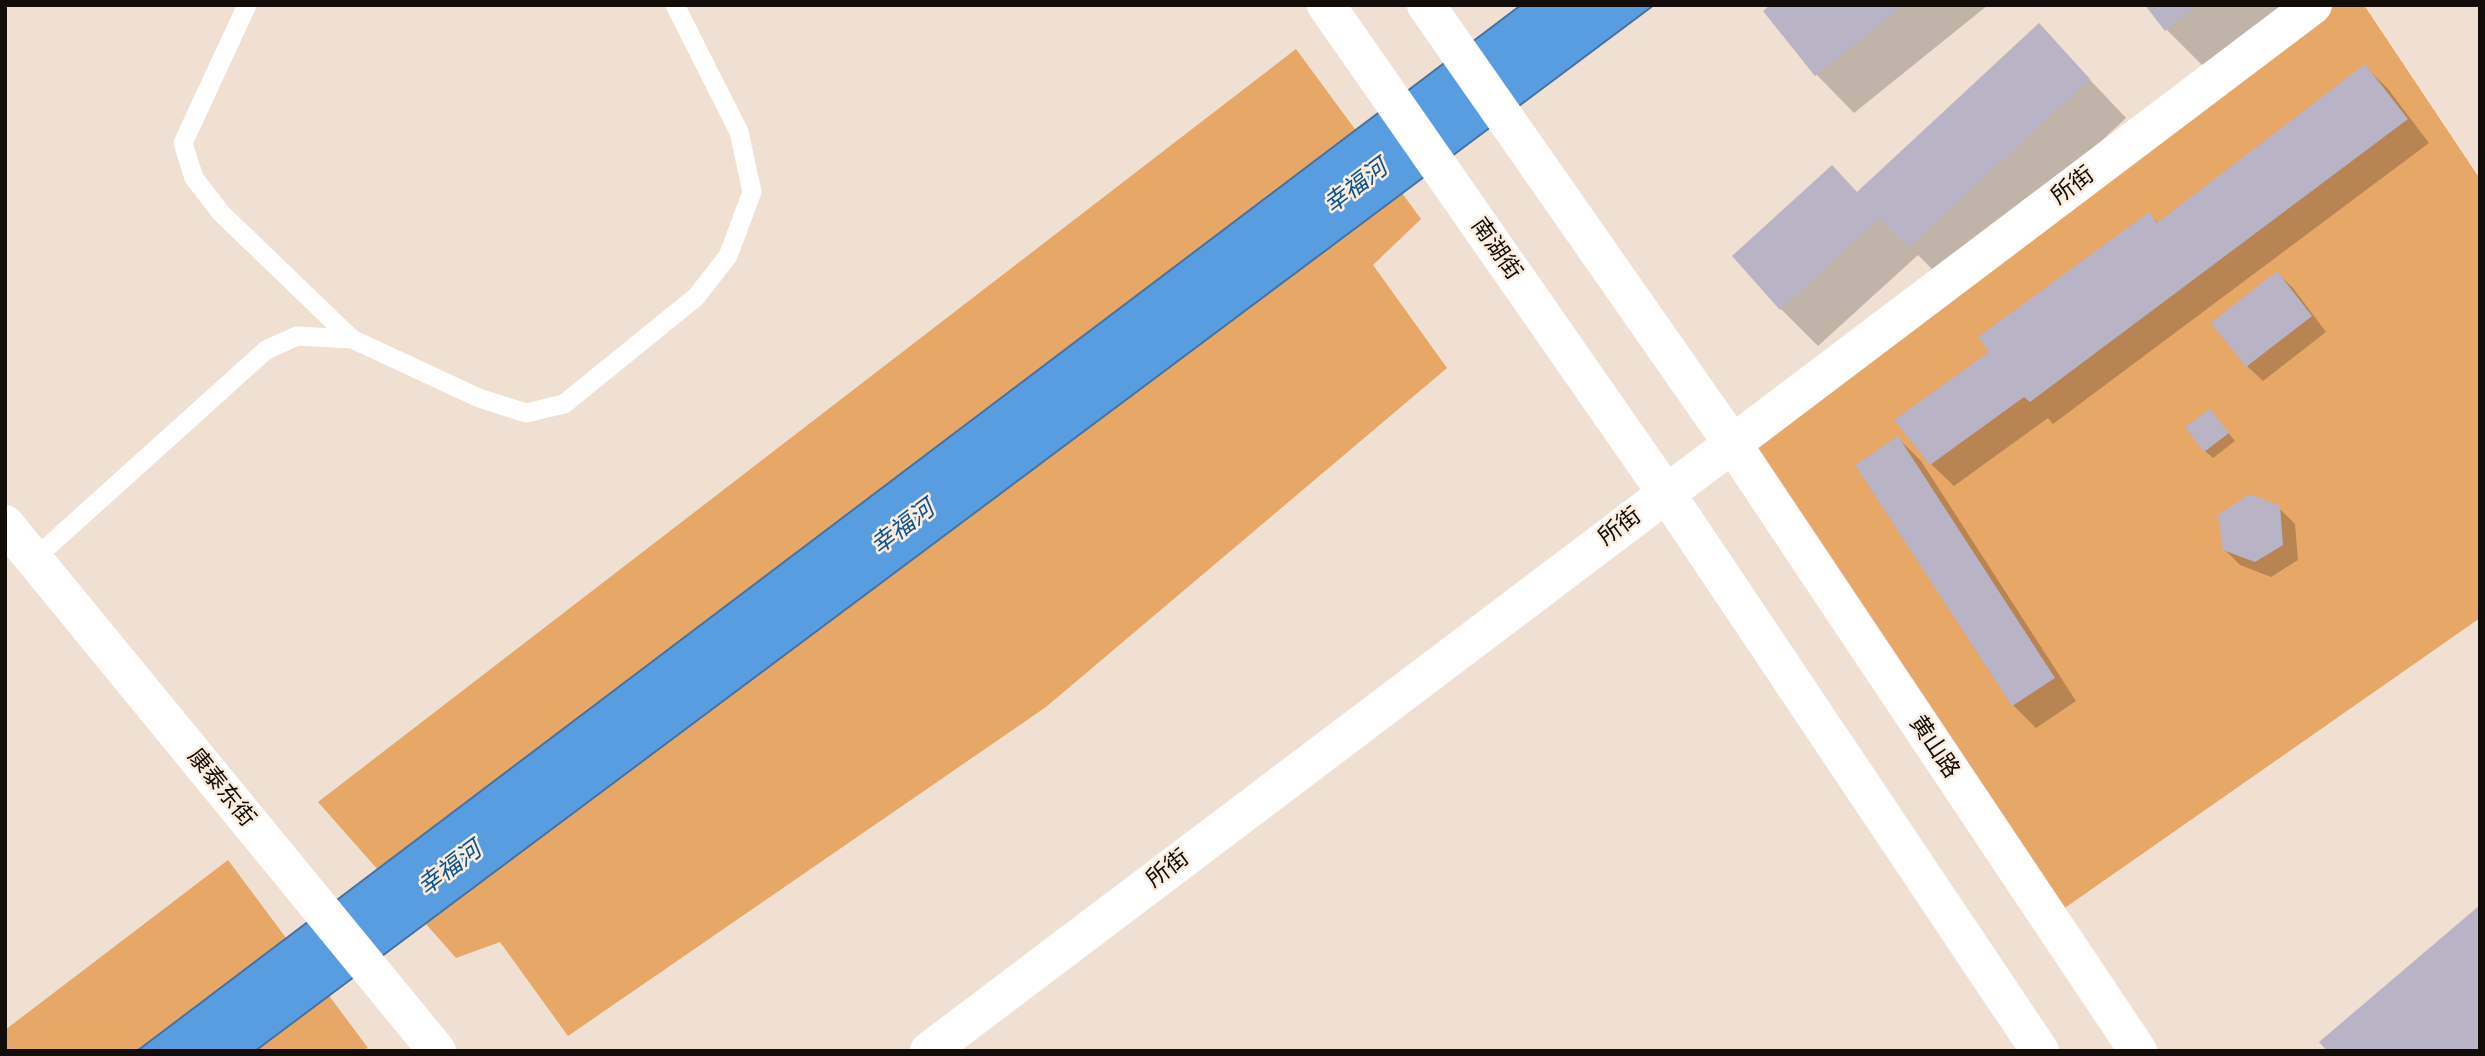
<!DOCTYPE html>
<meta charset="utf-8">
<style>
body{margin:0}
#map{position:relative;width:2485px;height:1056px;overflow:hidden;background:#f0e0d1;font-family:"PT Serif",serif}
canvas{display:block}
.frame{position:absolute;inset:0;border:7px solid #120d08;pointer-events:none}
</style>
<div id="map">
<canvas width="2485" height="1056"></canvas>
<div class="frame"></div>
</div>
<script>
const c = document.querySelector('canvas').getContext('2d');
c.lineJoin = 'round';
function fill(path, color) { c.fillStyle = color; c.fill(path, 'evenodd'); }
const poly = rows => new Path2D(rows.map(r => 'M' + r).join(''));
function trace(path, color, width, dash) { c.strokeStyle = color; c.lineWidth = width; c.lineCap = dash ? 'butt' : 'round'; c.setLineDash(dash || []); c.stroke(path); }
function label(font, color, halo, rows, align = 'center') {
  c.font = font + ' "PT Serif","Noto Sans SC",serif'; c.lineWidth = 5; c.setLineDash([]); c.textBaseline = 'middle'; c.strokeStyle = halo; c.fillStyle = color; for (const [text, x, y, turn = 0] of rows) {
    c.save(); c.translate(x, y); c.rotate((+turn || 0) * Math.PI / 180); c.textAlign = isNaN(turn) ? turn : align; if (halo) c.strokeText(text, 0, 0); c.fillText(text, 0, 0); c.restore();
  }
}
fill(poly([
 [2300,5,2364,5,2480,179,2480,618,2049,919,1732,443],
 [1296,49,1421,219,1373,265,1447,368,1046,707,568,1036,500,942,456,958,318,802],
 [228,860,368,1048,360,1051,5,1051,5,1030]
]), '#e6a767');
const water = poly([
 [1521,5,1654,5,255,1051,137,1051,1521,5]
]);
fill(water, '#599de1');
trace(water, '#4472a0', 2);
fill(poly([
 [1773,5,1988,5,1854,113,1817,75,1766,11],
 [2148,5,2283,5,2204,67,2167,30],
 [2039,26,2126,118,1947,284,1918,255,1818,346,1781,309,1858,193],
 [2365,66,2388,89,2429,143,2053,424,2048,418,1954,486,1931,464,1992,352,2149,214,2159,224],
 [2277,273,2293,288,2326,332,2263,381,2247,366],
 [2210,411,2235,441,2213,458,2205,451],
 [1898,438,1921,461,2076,701,2036,728,2013,705],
 [2279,508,2295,524,2298,560,2271,577,2240,565,2224,549]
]), '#0003');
fill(poly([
 [1770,5,1904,5,1815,76,1763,11],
 [2145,5,2198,5,2165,31],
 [2039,23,2090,79,1908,248,1880,218,1780,310,1732,256,1832,165,1857,192],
 [2365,64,2408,119,2030,402,2024,397,1930,465,1894,420,1989,352,1978,337,2149,212,2157,223],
 [2277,271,2312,316,2246,367,2211,323],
 [2210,409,2229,433,2204,452,2185,427],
 [1898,436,2055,678,2012,706,1855,465],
 [2250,494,2280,506,2283,545,2255,562,2223,550,2218,515],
 [2480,905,2480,1051,2327,1051,2319,1042]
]), '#b9b3c6');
trace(poly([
 [247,5,183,143,194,178,221,213,352,339,479,398,526,413,564,404,696,297,728,256,752,192,739,132,675,5],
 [33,560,266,350,297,336,352,339]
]), '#fff', 19);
trace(poly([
 [5,524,437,1051]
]), '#fff', 38);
trace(poly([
 [1326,5,1666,493,2040,1051],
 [1426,5,1732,443,2138,1051],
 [929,1051,2313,5]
]), '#fff', 38);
label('23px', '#120d08', '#fdedde', [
 ["所街",2073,186,-37],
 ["南湖街",1496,249,55],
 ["所街",1620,527,-37],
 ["黄山路",1934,747,56],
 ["康泰东街",221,788,51],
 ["所街",1168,869,-37]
]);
label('italic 24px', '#075594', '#fdedde', [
 ["幸福河",1356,187,-37],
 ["幸福河",903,528,-37],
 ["幸福河",450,869,-37]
]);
</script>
